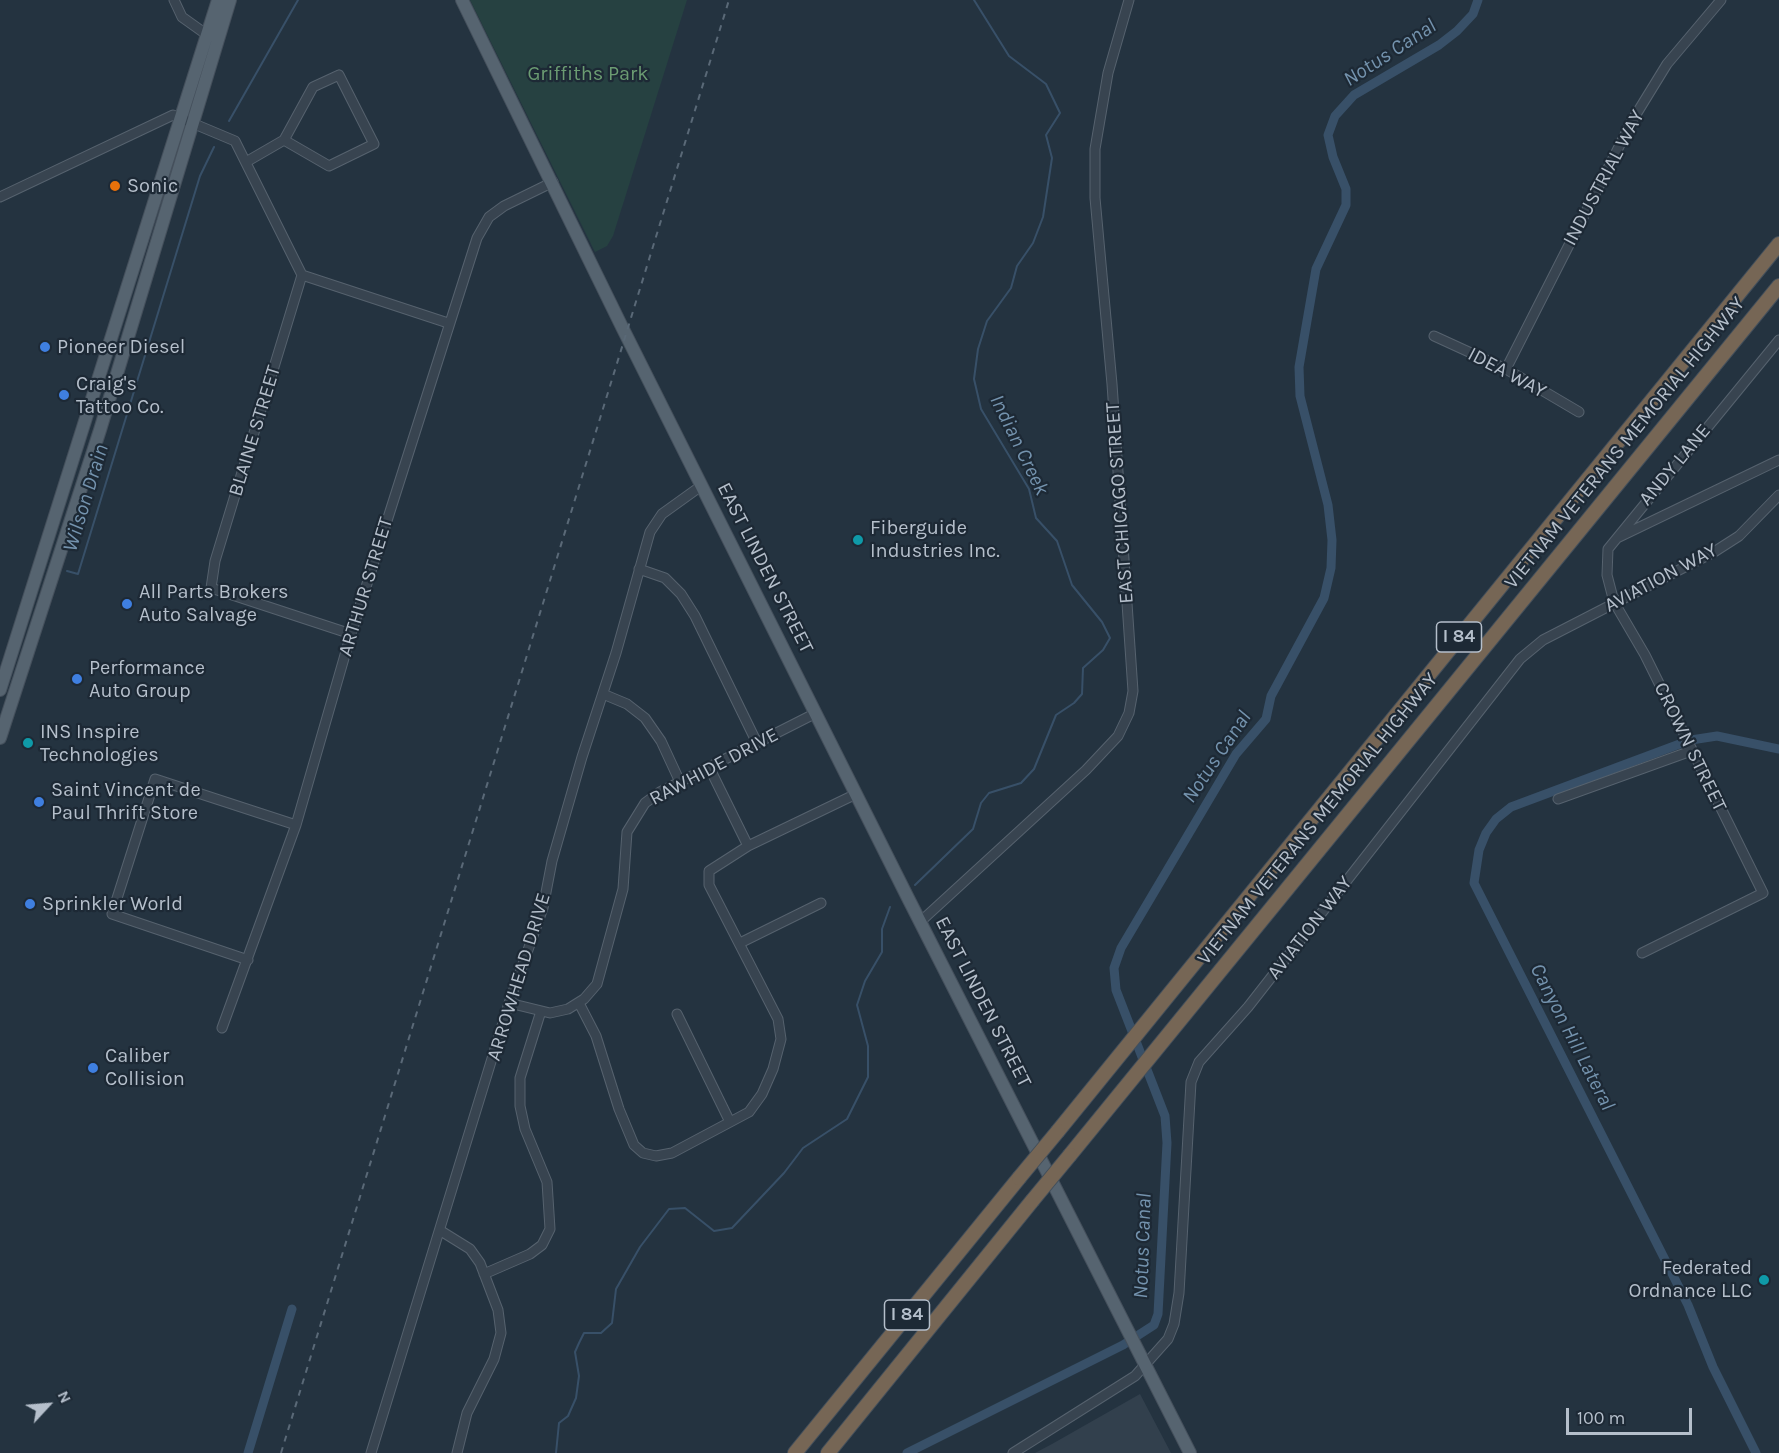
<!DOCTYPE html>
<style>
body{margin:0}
#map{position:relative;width:1779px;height:1453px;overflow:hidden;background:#243340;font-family:Karla,sans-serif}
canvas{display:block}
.north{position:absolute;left:18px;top:1375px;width:60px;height:60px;-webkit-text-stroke:4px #1d2935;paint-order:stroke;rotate:64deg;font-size:16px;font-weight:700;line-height:24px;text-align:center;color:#b5bfcb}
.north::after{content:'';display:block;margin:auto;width:21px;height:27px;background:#b5bfcb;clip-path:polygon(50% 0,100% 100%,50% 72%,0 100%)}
.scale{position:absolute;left:1566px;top:1408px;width:126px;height:27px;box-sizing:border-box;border:3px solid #b5bfcb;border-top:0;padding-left:8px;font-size:18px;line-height:21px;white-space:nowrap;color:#b5bfcb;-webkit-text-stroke:4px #1d2935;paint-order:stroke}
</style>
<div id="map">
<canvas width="1779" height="1453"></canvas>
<div class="north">N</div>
<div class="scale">100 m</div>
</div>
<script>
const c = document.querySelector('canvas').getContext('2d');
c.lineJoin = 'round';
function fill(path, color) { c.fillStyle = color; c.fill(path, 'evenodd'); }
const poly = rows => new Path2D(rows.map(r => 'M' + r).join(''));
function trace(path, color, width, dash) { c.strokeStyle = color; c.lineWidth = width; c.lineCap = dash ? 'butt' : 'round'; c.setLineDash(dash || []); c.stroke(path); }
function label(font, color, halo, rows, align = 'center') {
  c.font = font + ' Karla,sans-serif'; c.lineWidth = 4.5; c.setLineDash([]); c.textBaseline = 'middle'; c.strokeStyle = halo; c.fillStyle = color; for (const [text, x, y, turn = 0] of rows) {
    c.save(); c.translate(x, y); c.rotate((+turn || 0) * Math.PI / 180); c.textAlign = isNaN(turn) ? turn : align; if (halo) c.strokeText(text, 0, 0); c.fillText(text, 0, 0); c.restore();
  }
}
fill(poly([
 [1140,1394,1171,1453,1035,1453,1052,1444]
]), '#32404d');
fill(poly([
 [470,0,687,0,613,236,607,246,595,252]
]), '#264141');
trace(poly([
 [229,121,298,0],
 [67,571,78,574,200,176,214,147],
 [915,885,973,829,981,803,989,793,1021,783,1034,769,1056,715,1074,703,1082,694,1083,668,1103,650,1110,638,1102,622,1072,585,1057,541,1036,518,1029,489,981,409,974,379,978,349,987,321,1011,288,1017,266,1033,243,1043,217,1052,158,1046,135,1060,113,1046,84,1009,56,974,0],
 [556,1453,559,1423,568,1416,576,1398,579,1376,575,1352,579,1343,584,1333,601,1333,612,1323,616,1289,640,1247,669,1209,685,1208,714,1231,732,1228,784,1173,803,1148,847,1119,868,1077,868,1046,857,1005,865,981,882,952,882,929,890,907]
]), '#385068', 2);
trace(poly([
 [1691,740,1717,736,1779,749],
 [1685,742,1511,807,1496,819,1486,833,1479,850,1474,883,1688,1305,1713,1367,1756,1453],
 [248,1453,292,1309],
 [907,1453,1123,1345,1154,1325,1158,1314,1167,1143,1165,1116,1116,990,1114,968,1121,948,1236,754,1266,719,1271,696,1324,598,1331,568,1332,540,1328,505,1300,396,1299,367,1316,269,1346,205,1346,189,1333,157,1328,135,1335,116,1354,95,1439,45,1457,31,1473,14,1478,0]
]), '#385068', 9);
const minor = poly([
 [174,0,182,17,210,37],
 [339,75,374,144,329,166,284,140,313,87,339,75],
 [246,162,284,140],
 [0,197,173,115,235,141,302,275,448,323],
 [302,275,215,561,211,588,351,634],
 [1434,336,1506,369,1579,412],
 [1506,369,1632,121,1667,64,1721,0],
 [1617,538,1779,460],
 [639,569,665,578,681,594,695,616,757,743],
 [603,694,627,704,645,718,661,741,680,782],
 [709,767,748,846],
 [1558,799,1691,751],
 [920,922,1086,770,1118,736,1129,713,1133,691,1112,384,1095,198,1095,149,1108,73,1129,0],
 [740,943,821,903],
 [1642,953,1763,893,1645,655,1614,602,1607,575,1608,549,1779,340],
 [248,960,112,914,155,779,296,825],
 [509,1003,550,1013,568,1009,584,999,597,984,623,889,627,832,645,803,660,792,816,713],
 [579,1003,596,1036,619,1109,634,1145,643,1153,656,1156,672,1153,749,1112,762,1094,773,1069,781,1039,778,1019,709,885,709,871,748,846,856,794],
 [677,1014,730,1122],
 [222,1028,296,825,351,634,477,238,489,217,504,206,553,182],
 [441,1231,470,1249,480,1263,498,1310,501,1333,494,1359,467,1413,457,1453],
 [484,1274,530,1254,542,1245,550,1229,547,1182,525,1129,520,1106,520,1078,541,1011],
 [371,1453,509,1003,543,908,552,861,582,757,616,653,650,532,662,514,701,486],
 [1013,1453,1135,1376,1168,1339,1174,1324,1179,1293,1191,1082,1199,1062,1248,1007,1520,659,1543,640,1714,552,1739,536,1779,495]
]);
const major = poly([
 [462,0,622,327,909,900,1190,1453],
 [0,690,218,0],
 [0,738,100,430,230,0]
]);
const highway = poly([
 [1058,1131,1779,244],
 [1070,1155,1779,286],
 [795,1453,1019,1178],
 [828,1453,1032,1201]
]);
trace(minor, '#56626e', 11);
trace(major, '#45505c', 14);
trace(highway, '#434f5b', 16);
trace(minor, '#384450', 9);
trace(major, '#566470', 12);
trace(highway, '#766655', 14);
trace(poly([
 [281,1453,729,0]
]), '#5a6977', 2, [6, 6]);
const highwayBridge = poly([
 [1019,1178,1058,1131],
 [1032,1201,1070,1155]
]);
trace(highwayBridge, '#434f5b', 16, []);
trace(highwayBridge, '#766655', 14);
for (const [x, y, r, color] of [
 [115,186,6,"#e8710a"],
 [45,347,6,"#3f7fe0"],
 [64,395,6,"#3f7fe0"],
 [858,540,6,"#0f9aa8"],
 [127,604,6,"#3f7fe0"],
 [77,679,6,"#3f7fe0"],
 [28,743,6,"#0f9aa8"],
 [39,802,6,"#3f7fe0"],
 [30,904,6,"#3f7fe0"],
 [93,1068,6,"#3f7fe0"],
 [1764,1280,6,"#0f9aa8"]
]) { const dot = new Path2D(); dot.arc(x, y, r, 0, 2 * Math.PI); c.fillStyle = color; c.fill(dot); trace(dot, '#1d2935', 2); }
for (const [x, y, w] of [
 [1459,637,45],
 [907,1315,45]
]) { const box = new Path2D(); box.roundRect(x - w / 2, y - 15, w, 30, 4.5); c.fillStyle = '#1d2935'; c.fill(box); trace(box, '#b5bfcb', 1.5); }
label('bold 18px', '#b5bfcb', null, [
 ["I 84",1459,637],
 ["I 84",907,1315]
]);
label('20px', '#6b9c72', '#1d2935', [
 ["Griffiths Park",588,74]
]);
label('20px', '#b5bfcb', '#1d2935', [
 ["INDUSTRIAL WAY",1604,178,-62],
 ["IDEA WAY",1507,373,28],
 ["BLAINE STREET",255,431,-73],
 ["VIETNAM VETERANS MEMORIAL HIGHWAY",1625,443,-51],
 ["ANDY LANE",1675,465,-50],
 ["EAST CHICAGO STREET",1120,503,-94],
 ["EAST LINDEN STREET",765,568,63],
 ["AVIATION WAY",1661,578,-28],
 ["ARTHUR STREET",366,587,-73],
 ["CROWN STREET",1690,747,64],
 ["RAWHIDE DRIVE",714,767,-28],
 ["VIETNAM VETERANS MEMORIAL HIGHWAY",1318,819,-51],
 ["AVIATION WAY",1310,928,-52],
 ["ARROWHEAD DRIVE",519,977,-73],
 ["EAST LINDEN STREET",983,1002,63]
]);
label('20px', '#b5bfcb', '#1d2935', [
 ["Sonic",127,186],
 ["Pioneer Diesel",57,347],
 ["Craig's",76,384],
 ["Tattoo Co.",76,407],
 ["Fiberguide",870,528],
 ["Industries Inc.",870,551],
 ["All Parts Brokers",139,592],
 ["Auto Salvage",139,615],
 ["Performance",89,668],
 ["Auto Group",89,691],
 ["INS Inspire",40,732],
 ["Technologies",40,755],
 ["Saint Vincent de",51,790],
 ["Paul Thrift Store",51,813],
 ["Sprinkler World",42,904],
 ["Caliber",105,1056],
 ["Collision",105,1079],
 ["Federated",1752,1268,"right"],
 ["Ordnance LLC",1752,1291,"right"]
], 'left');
label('italic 21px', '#7493ae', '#1d2935', [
 ["Notus Canal",1390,53,-33],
 ["Indian Creek",1019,445,64],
 ["Wilson Drain",86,498,-73],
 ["Notus Canal",1217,757,-56],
 ["Canyon Hill Lateral",1572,1037,63],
 ["Notus Canal",1143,1246,-88]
]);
</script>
